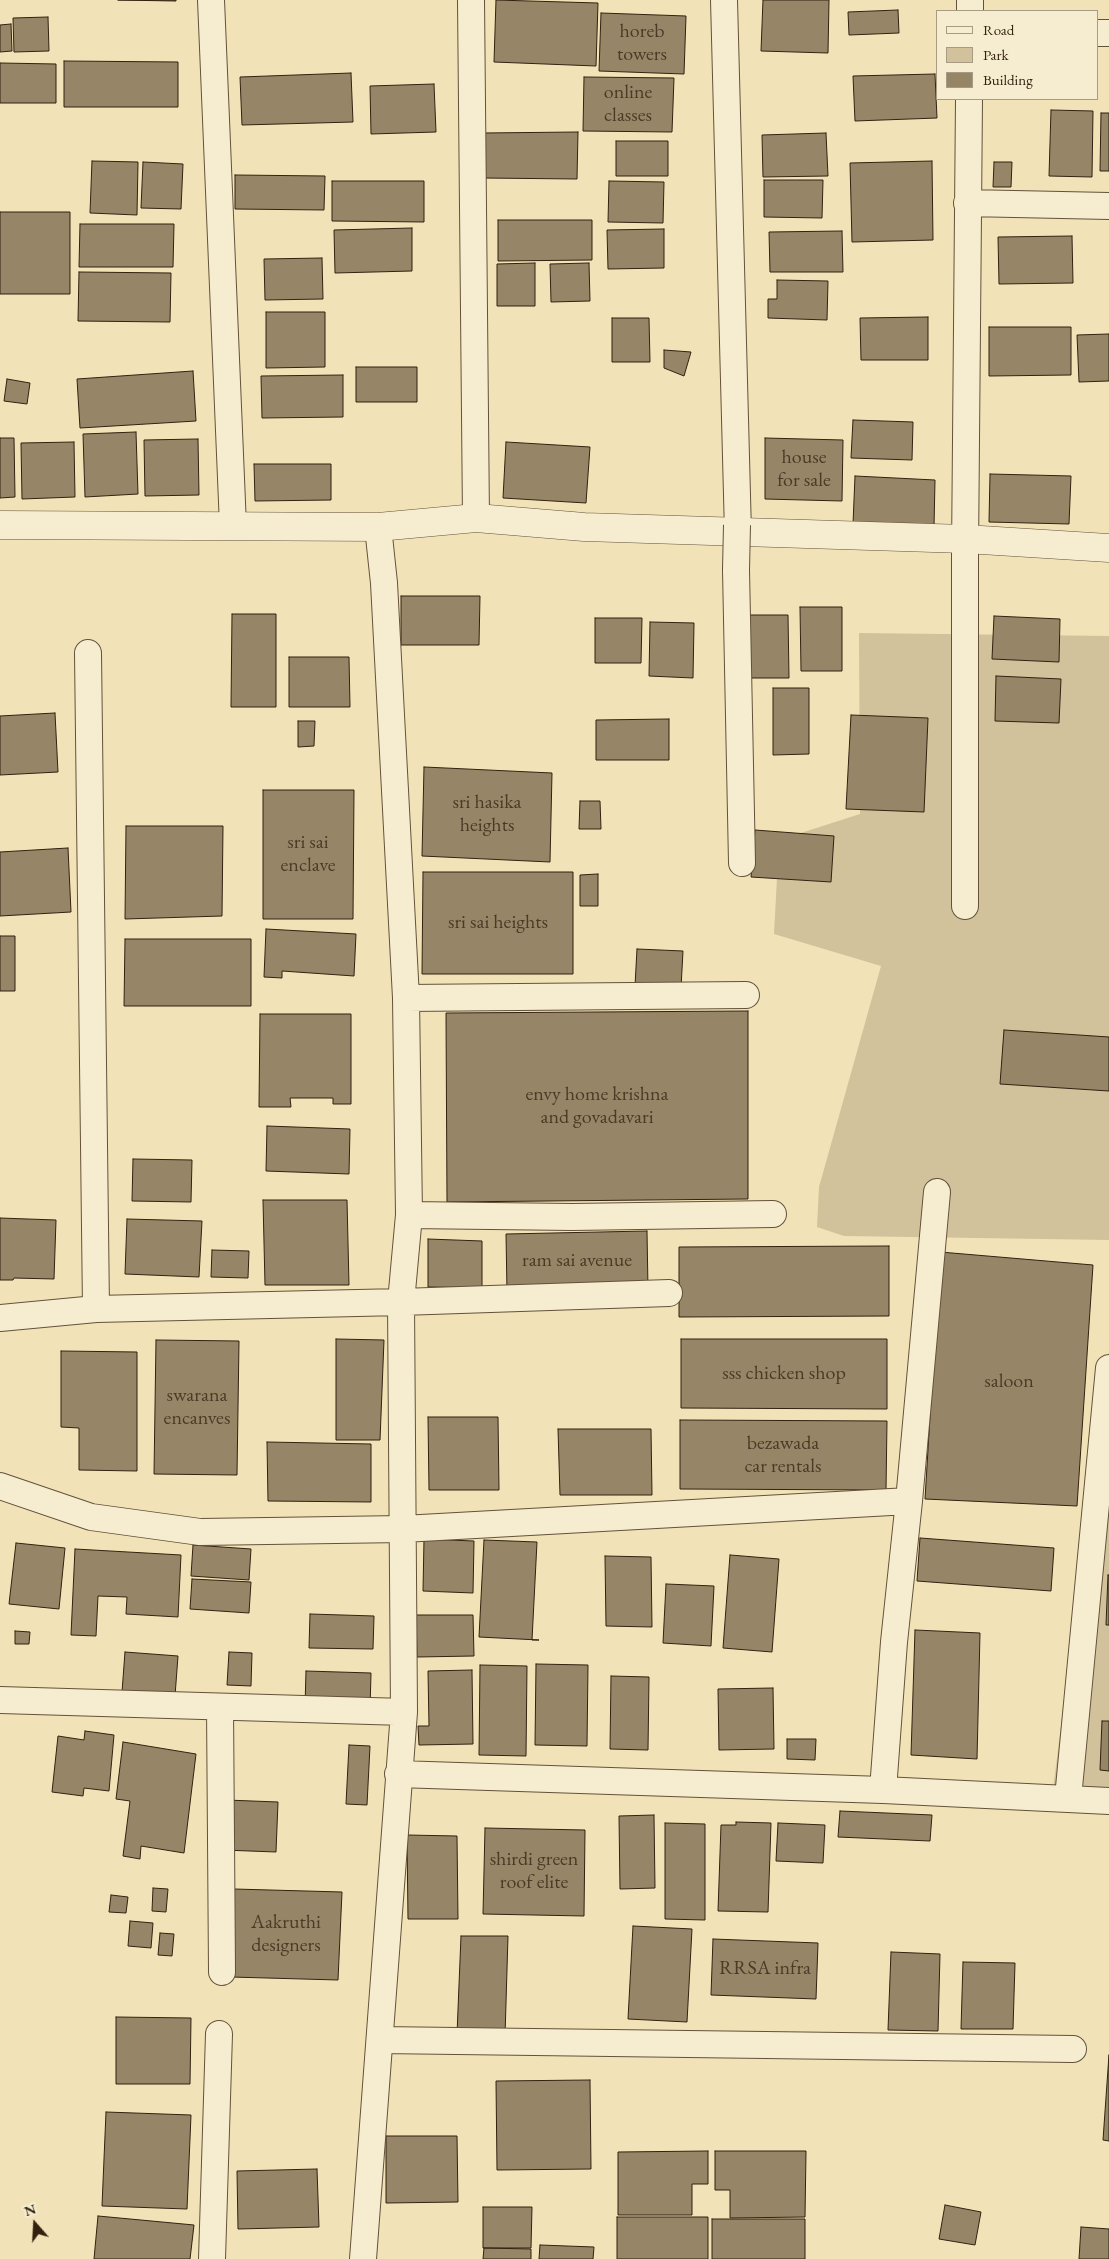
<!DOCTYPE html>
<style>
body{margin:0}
#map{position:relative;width:1109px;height:2259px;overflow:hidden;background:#f1e3b7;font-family:"EB Garamond",serif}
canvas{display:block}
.legend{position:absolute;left:936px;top:10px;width:162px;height:90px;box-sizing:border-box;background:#f6edd0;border:1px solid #a89b83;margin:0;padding:6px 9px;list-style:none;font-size:15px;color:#332110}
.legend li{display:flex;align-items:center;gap:10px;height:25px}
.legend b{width:25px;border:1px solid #a89b83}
.north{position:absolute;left:10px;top:2199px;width:50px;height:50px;-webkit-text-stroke:4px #f6edd0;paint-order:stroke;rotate:341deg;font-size:14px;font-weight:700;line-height:20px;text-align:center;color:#332110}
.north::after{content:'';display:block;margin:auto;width:18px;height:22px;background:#332110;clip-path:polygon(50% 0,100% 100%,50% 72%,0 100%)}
</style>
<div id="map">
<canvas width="1109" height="2259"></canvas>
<ul class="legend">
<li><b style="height:6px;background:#f6edd0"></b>Road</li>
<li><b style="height:14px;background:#d1c29b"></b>Park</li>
<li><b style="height:14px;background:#968667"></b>Building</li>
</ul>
<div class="north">N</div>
</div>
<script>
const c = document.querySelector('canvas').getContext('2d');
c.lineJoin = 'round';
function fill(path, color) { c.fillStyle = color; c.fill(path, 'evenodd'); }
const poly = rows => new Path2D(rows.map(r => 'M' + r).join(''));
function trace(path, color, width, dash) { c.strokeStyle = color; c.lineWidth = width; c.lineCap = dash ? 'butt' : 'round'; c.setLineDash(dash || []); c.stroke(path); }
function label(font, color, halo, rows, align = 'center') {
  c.font = font + ' "EB Garamond",serif'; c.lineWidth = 4; c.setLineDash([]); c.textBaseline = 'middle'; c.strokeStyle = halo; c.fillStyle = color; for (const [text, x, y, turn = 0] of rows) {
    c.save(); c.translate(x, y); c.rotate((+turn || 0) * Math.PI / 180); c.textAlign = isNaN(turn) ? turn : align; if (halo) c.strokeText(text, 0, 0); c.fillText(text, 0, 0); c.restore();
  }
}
fill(poly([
 [859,633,1109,636,1109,1240,844,1236,817,1227,819,1187,881,966,774,934,779,840,860,814],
 [1109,1352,1109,1791,1053,1789,1092,1481]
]), '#d1c29b');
const building = poly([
 [118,0,176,0,176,1,118,0],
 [496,0,598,3,596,66,494,62,496,0],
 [763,0,829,0,828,53,761,51,763,0],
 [898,10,899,33,849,35,848,12,898,10],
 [601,13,686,16,684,74,599,71,601,13],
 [48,17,49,51,14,52,13,18,48,17],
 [11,24,12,51,0,52,0,25,11,24],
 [64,61,178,62,178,107,64,107,64,61],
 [0,63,56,64,56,103,0,103,0,63],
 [351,73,353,122,242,125,240,77,351,73],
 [935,74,937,118,855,121,853,76,935,74],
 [584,77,674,78,672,132,583,131,584,77],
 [434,84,436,132,371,134,370,86,434,84],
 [1051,110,1093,111,1092,177,1049,176,1051,110],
 [1101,113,1109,113,1109,171,1100,171,1101,113],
 [578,132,577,179,484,178,483,133,578,132],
 [826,133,828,176,763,177,762,135,826,133],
 [616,141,668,141,668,176,616,176,616,141],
 [92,161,138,162,137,215,90,213,92,161],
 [932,161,933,240,852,242,850,163,932,161],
 [143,162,183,164,181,209,141,208,143,162],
 [994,162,1012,162,1011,187,993,187,994,162],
 [235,175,325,176,324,210,235,209,235,175],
 [764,180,823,180,822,218,764,217,764,180],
 [332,181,424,181,424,222,332,221,332,181],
 [609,181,664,182,663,223,608,222,609,181],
 [0,212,70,212,70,294,0,294,0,212],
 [498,220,592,220,592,260,498,261,498,220],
 [80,224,174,224,173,267,79,267,80,224],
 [412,228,412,271,335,273,334,230,412,228],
 [664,229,664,268,608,269,607,230,664,229],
 [842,231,843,272,770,272,769,232,842,231],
 [1072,236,1073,283,999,284,998,237,1072,236],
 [322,258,323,299,265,300,264,259,322,258],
 [535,263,535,306,497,306,497,264,535,263],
 [589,263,590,301,551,302,550,264,589,263],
 [79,272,171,273,170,322,78,321,79,272],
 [777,280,828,281,827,320,768,318,768,299,777,299,777,280],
 [266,312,325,312,325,367,266,368,266,312],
 [928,317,928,360,861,360,860,318,928,317],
 [612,318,649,318,650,362,612,362,612,318],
 [989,327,1071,327,1071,375,989,376,989,327],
 [1109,334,1109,381,1079,382,1077,335,1109,334],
 [664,350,691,352,684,376,664,368,664,350],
 [356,367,417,367,417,402,356,402,356,367],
 [193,371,196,421,80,428,77,379,193,371],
 [343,375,343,417,262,418,261,376,343,375],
 [7,379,30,383,27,404,4,401,7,379],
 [853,420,913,422,912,460,851,458,853,420],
 [136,432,138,494,85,497,83,434,136,432],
 [0,438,14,438,15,497,0,498,0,438],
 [765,438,843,440,842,501,765,499,765,438],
 [198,439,199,495,145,496,144,440,198,439],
 [74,442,75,497,22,499,21,443,74,442],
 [506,442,590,447,586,503,503,498,506,442],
 [254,464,331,464,331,500,255,501,254,464],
 [990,474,1071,476,1069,524,989,522,990,474],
 [855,476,935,480,934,527,853,524,855,476],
 [401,596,480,596,479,645,401,645,401,596],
 [800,607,842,607,842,671,801,671,800,607],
 [232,614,276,614,276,707,231,707,232,614],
 [746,615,788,615,789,678,746,678,746,615],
 [994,616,1060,619,1059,662,992,659,994,616],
 [595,618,642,618,641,663,595,663,595,618],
 [650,622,694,623,693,678,649,676,650,622],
 [289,657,349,657,350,707,289,707,289,657],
 [996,676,1061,679,1059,723,995,721,996,676],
 [773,688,809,688,809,754,773,755,773,688],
 [55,713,58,772,0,775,0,716,55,713],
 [851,715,928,718,924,812,846,809,851,715],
 [669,719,669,760,596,760,596,720,669,719],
 [298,721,315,721,314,746,298,747,298,721],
 [424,767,552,773,550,862,422,856,424,767],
 [263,790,354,790,353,919,263,919,263,790],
 [580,801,600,801,601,829,579,829,580,801],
 [126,826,223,826,222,916,125,919,126,826],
 [755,830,834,836,831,882,751,877,755,830],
 [68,848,71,912,0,916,0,852,68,848],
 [423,872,573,872,573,974,422,974,423,872],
 [598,874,598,906,580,906,580,875,598,874],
 [266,929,356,934,354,976,282,971,282,978,264,977,266,929],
 [0,936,15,936,15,991,0,991,0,936],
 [125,939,251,939,251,1006,124,1006,125,939],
 [637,949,683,951,681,988,635,986,637,949],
 [748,1011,748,1199,447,1202,446,1013,748,1011],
 [260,1014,351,1014,351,1104,333,1104,333,1098,290,1098,291,1107,259,1107,260,1014],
 [1004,1030,1109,1037,1109,1091,1000,1084,1004,1030],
 [267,1126,350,1129,349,1174,266,1171,267,1126],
 [133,1159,192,1160,191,1202,132,1201,133,1159],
 [263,1200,347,1200,349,1285,265,1285,263,1200],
 [0,1218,56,1220,54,1279,14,1278,13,1280,0,1280,0,1218],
 [127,1219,202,1221,199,1277,125,1274,127,1219],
 [647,1231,648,1289,507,1292,506,1234,647,1231],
 [428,1239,482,1241,482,1288,428,1287,428,1239],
 [889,1246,889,1316,679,1317,679,1247,889,1246],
 [212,1250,249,1251,248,1278,211,1277,212,1250],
 [940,1252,1093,1265,1077,1506,925,1499,940,1252],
 [336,1339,384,1340,380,1440,336,1440,336,1339],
 [681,1339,887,1339,887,1409,681,1408,681,1339],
 [156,1340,239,1341,237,1475,154,1474,156,1340],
 [61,1351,137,1352,137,1471,79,1470,79,1428,61,1427,61,1351],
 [428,1417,498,1417,499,1490,429,1490,428,1417],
 [680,1420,887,1421,886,1490,680,1489,680,1420],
 [558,1429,651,1429,652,1495,560,1495,558,1429],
 [267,1442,371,1444,371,1502,268,1501,267,1442],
 [920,1538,1054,1548,1051,1591,917,1581,920,1538],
 [424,1539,474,1541,473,1593,423,1591,424,1539],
 [484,1540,537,1542,532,1640,539,1640,479,1637,484,1540],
 [16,1543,65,1548,59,1609,9,1604,16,1543],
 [193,1545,251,1549,249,1580,191,1576,193,1545],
 [75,1549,181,1555,178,1617,126,1614,127,1597,98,1596,96,1636,71,1635,75,1549],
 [730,1555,779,1559,772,1652,723,1648,730,1555],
 [605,1556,651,1557,652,1627,606,1626,605,1556],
 [1108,1575,1109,1575,1109,1625,1106,1625,1108,1575],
 [192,1579,251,1582,249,1613,190,1609,192,1579],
 [666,1584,714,1586,711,1646,663,1643,666,1584],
 [310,1614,374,1616,373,1649,309,1648,310,1614],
 [416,1615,473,1615,474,1656,417,1657,416,1615],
 [915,1630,980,1633,977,1759,911,1755,915,1630],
 [15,1631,30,1632,29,1644,15,1644,15,1631],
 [125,1652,178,1656,175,1696,122,1692,125,1652],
 [229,1652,252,1653,251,1686,227,1685,229,1652],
 [536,1664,588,1665,587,1746,535,1745,536,1664],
 [480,1665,527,1666,526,1756,479,1755,480,1665],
 [472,1670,473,1744,419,1745,418,1726,429,1726,428,1671,472,1670],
 [306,1671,371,1673,370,1709,305,1707,306,1671],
 [611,1676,649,1677,648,1750,610,1749,611,1676],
 [773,1688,774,1749,719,1750,718,1689,773,1688],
 [1102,1721,1109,1721,1109,1771,1100,1770,1102,1721],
 [85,1731,114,1735,109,1791,84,1788,83,1796,52,1792,58,1736,84,1740,85,1731],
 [787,1739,816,1739,815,1760,787,1759,787,1739],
 [123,1742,196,1754,184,1853,141,1846,140,1859,123,1856,130,1801,116,1799,123,1742],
 [349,1745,370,1746,367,1805,346,1804,349,1745],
 [226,1800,278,1802,276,1852,223,1850,226,1800],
 [840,1811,932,1815,930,1841,838,1837,840,1811],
 [654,1815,655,1888,620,1889,619,1816,654,1815],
 [736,1822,771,1823,768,1912,718,1911,721,1825,736,1825,736,1822],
 [665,1823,705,1824,705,1920,665,1919,665,1823],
 [778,1823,825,1825,823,1863,776,1861,778,1823],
 [485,1828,585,1830,584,1916,483,1914,485,1828],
 [407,1835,457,1836,458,1919,408,1919,407,1835],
 [153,1888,168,1889,166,1912,152,1911,153,1888],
 [234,1889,342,1892,338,1980,231,1977,234,1889],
 [111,1895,128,1897,126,1913,109,1912,111,1895],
 [130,1921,153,1923,151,1948,128,1946,130,1921],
 [633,1926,692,1929,687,2022,628,2019,633,1926],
 [160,1933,174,1934,172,1956,158,1955,160,1933],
 [461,1936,508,1936,505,2036,457,2034,461,1936],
 [713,1939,818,1943,816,1999,711,1995,713,1939],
 [891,1952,940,1954,938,2031,888,2030,891,1952],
 [963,1962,1015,1963,1013,2029,961,2029,963,1962],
 [116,2017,191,2018,190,2084,116,2084,116,2017],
 [1109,2055,1109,2141,1103,2140,1109,2055],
 [590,2080,591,2169,497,2170,496,2081,590,2080],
 [106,2112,191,2115,187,2209,102,2206,106,2112],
 [386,2136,457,2136,458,2202,386,2203,386,2136],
 [708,2151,708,2184,692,2184,692,2215,618,2215,618,2152,708,2151],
 [715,2151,806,2151,805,2217,730,2218,730,2190,715,2190,715,2151],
 [317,2169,319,2227,238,2229,237,2171,317,2169],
 [945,2205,981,2212,975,2245,939,2239,945,2205],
 [483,2207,532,2207,531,2248,483,2248,483,2207],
 [98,2216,194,2225,190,2259,94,2259,98,2216],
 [617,2217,708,2217,708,2259,617,2259,617,2217],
 [712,2219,805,2219,805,2259,712,2259,712,2219],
 [1081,2227,1109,2229,1109,2259,1079,2259,1081,2227],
 [540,2245,594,2247,593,2259,539,2259,540,2245],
 [484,2248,531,2249,531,2259,483,2259,484,2248]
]);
fill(building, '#968667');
trace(building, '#332110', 1);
const minor = poly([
 [211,0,233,526],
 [471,0,476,518],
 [724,0,738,533],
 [970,11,970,0],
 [1098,33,1109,33],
 [967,203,1109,206],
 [736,570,742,863],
 [88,653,96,1309],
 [965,906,965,553,969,99],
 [406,998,746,995],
 [409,1215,572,1217,773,1214],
 [0,1318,96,1309,401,1302,409,1215,406,998,384,583,378,527],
 [0,1486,91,1517,200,1532,403,1529,909,1501],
 [0,1700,404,1712],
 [220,1707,222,1972],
 [398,1774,883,1790,1109,1801],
 [883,1790,894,1642,909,1501,937,1192],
 [1068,1798,1109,1368],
 [380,2040,1073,2049],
 [212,2259,219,2034],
 [363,2259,404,1712,401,1302,669,1293]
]);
const tertiary = poly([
 [0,525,378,527,476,518,584,527,965,539,1109,548]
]);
trace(minor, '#62523a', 28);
trace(tertiary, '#62523a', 29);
trace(minor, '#f6edd0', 26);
trace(tertiary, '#f6edd0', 28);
const minorBridge = poly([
 [736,570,737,525]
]);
trace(minorBridge, '#62523a', 28, []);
trace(minorBridge, '#f6edd0', 26);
label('20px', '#4c3a26', null, [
 ["horeb",642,32],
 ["towers",642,55],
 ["online",628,93],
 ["classes",628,116],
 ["house",804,458],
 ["for sale",804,481],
 ["sri hasika",487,803],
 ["heights",487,826],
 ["sri sai",308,843],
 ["enclave",308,866],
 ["sri sai heights",498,923],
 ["envy home krishna",597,1095],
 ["and govadavari",597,1118],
 ["ram sai avenue",577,1261],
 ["sss chicken shop",784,1374],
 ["saloon",1009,1382],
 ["swarana",197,1396],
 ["encanves",197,1419],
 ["bezawada",783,1444],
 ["car rentals",783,1467],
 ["shirdi green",534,1860],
 ["roof elite",534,1883],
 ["Aakruthi",286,1923],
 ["designers",286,1946],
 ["RRSA infra",765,1969]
]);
</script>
